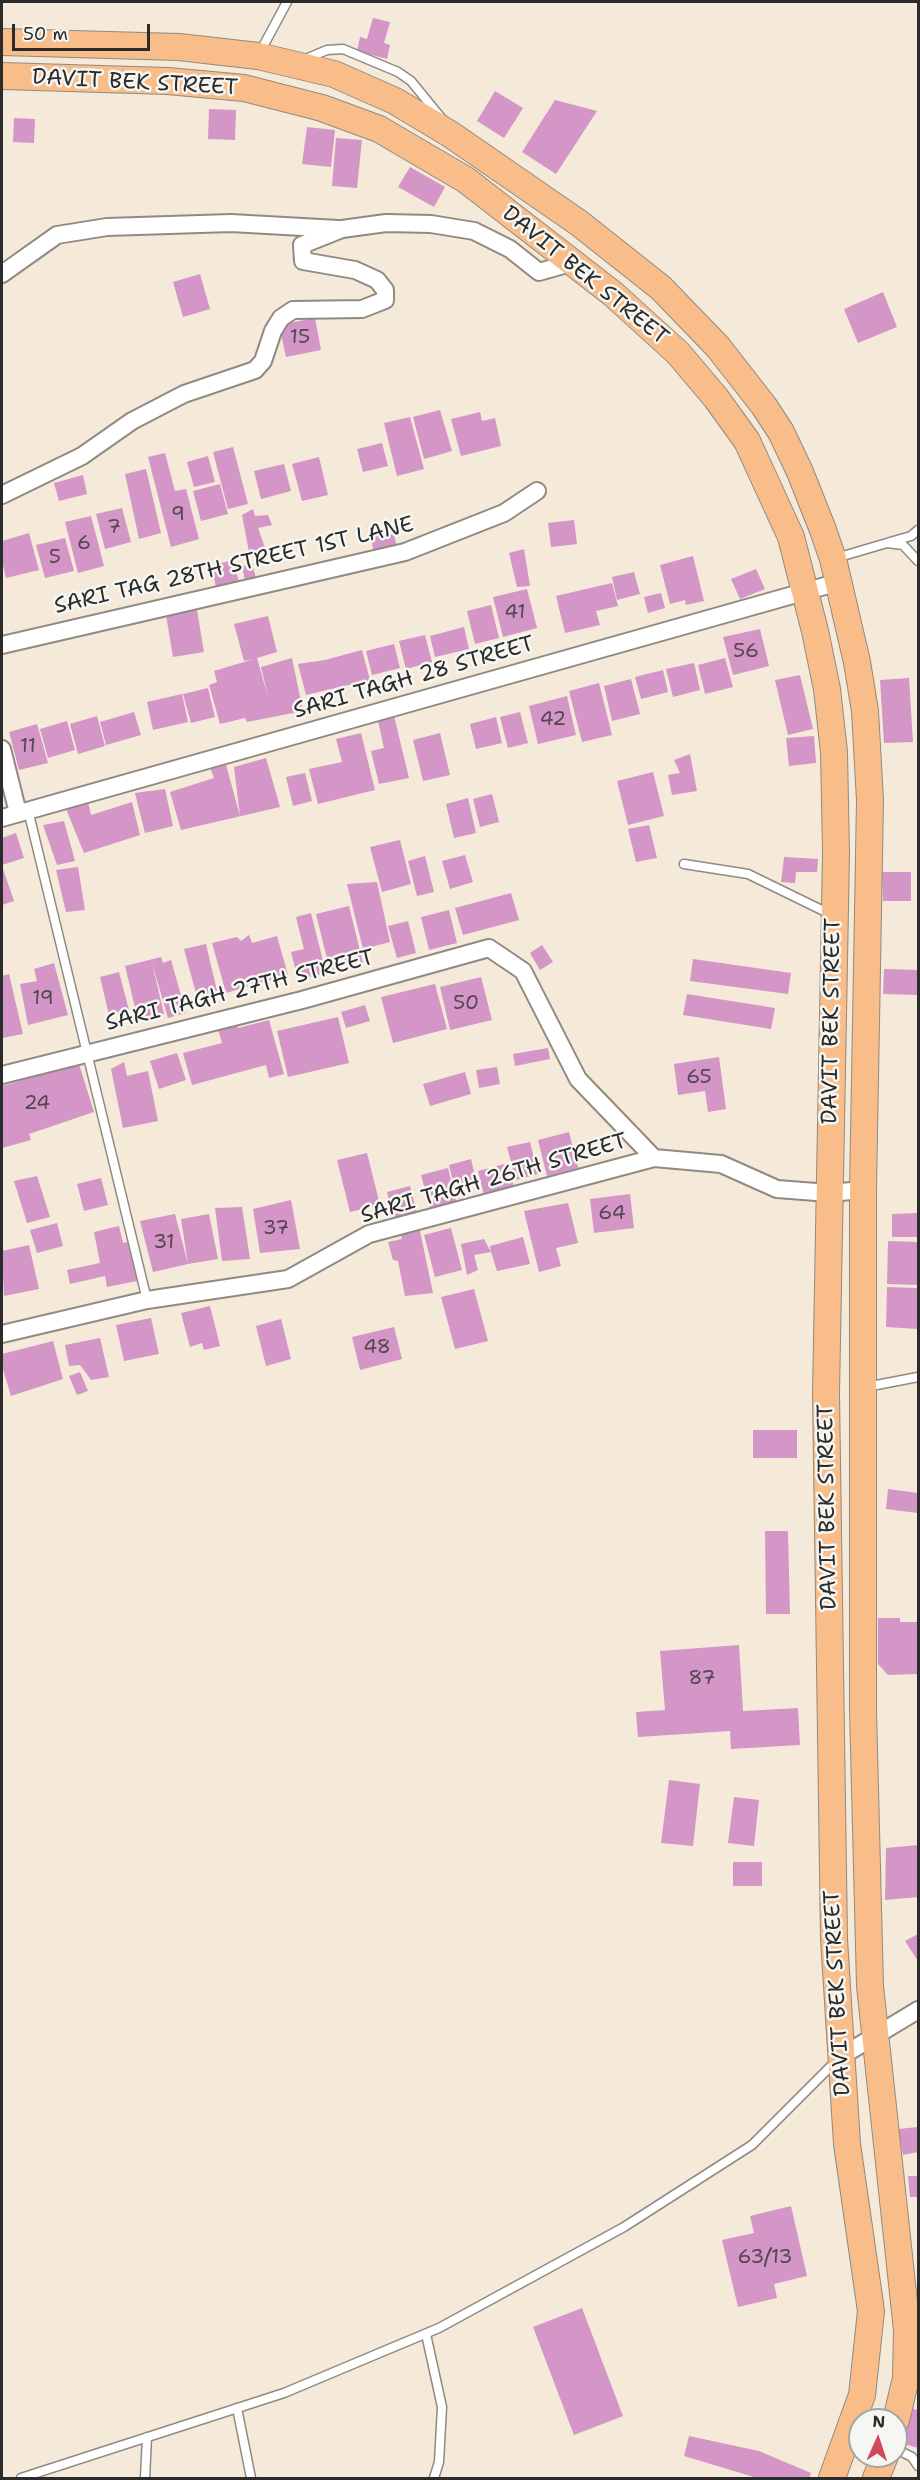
<!DOCTYPE html>
<style>
body{margin:0}
#map{position:relative;width:920px;height:2480px;overflow:hidden;background:#f5e9d9;font-family:"Shantell Sans",sans-serif}
canvas{display:block}
.frame{position:absolute;inset:0;border:3px solid #2b2b2b;pointer-events:none}
.north{position:absolute;left:848px;top:2408px;width:60px;height:60px;box-sizing:border-box;background:#f6f6f2;border:2px solid #a5a5a2;border-radius:50%;rotate:3deg;font-size:16px;font-weight:700;line-height:24px;text-align:center;color:#2b2b2b}
.north::after{content:'';display:block;margin:auto;width:21px;height:27px;background:#d1495b;clip-path:polygon(50% 0,100% 100%,50% 72%,0 100%)}
.scale{position:absolute;left:12px;top:24px;width:138px;height:27px;box-sizing:border-box;border:3px solid #2b2b2b;border-top:0;padding-left:8px;font-size:18px;line-height:21px;white-space:nowrap;color:#2b2b2b;-webkit-text-stroke:4px #f6f6f2;paint-order:stroke}
</style>
<div id="map">
<canvas width="920" height="2480"></canvas>
<div class="frame"></div>
<div class="north">N</div>
<div class="scale">50 m</div>
</div>
<script>
const c = document.querySelector('canvas').getContext('2d');
c.lineJoin = 'round';
function fill(path, color) { c.fillStyle = color; c.fill(path, 'evenodd'); }
const poly = rows => new Path2D(rows.map(r => 'M' + r).join(''));
function trace(path, color, width, dash) { c.strokeStyle = color; c.lineWidth = width; c.lineCap = dash ? 'butt' : 'round'; c.setLineDash(dash || []); c.stroke(path); }
function label(font, color, halo, rows, align = 'center') {
  c.font = font + ' "Shantell Sans",sans-serif'; c.lineWidth = 5; c.setLineDash([]); c.textBaseline = 'middle'; c.strokeStyle = halo; c.fillStyle = color; for (const [text, x, y, turn = 0] of rows) {
    c.save(); c.translate(x, y); c.rotate((+turn || 0) * Math.PI / 180); c.textAlign = isNaN(turn) ? turn : align; if (halo) c.strokeText(text, 0, 0); c.fillText(text, 0, 0); c.restore();
  }
}
fill(poly([
 [373,18,390,22,384,43,390,45,387,59,357,51,360,37,367,39],
 [495,91,523,108,504,138,477,121],
 [555,100,597,111,556,174,522,152],
 [209,109,236,110,235,140,208,139],
 [14,118,35,119,34,143,13,142],
 [307,127,335,130,331,167,302,164],
 [336,138,362,140,357,188,332,186],
 [410,167,445,187,434,207,398,187],
 [200,274,210,309,183,317,173,282],
 [883,292,897,327,858,343,844,309],
 [315,318,321,350,286,357,279,325],
 [440,410,452,451,424,459,413,417],
 [480,412,482,421,495,418,501,446,461,456,451,419],
 [410,417,424,469,397,476,384,423],
 [382,443,388,466,363,472,357,449],
 [233,447,248,504,228,509,213,452],
 [165,453,175,491,186,489,199,539,171,547,148,457],
 [208,456,215,482,194,487,187,462],
 [319,457,328,495,302,501,292,464],
 [284,464,291,491,261,499,254,471],
 [146,469,161,533,139,539,125,474],
 [83,475,87,494,59,501,54,483],
 [220,484,228,514,201,521,193,491],
 [122,508,131,542,105,549,96,514],
 [253,509,255,516,268,515,272,525,258,528,265,548,249,552,242,515],
 [91,516,104,566,78,573,65,522],
 [574,520,577,544,551,547,548,523],
 [392,527,397,547,374,552,369,532],
 [29,533,39,570,6,578,2,561,2,541],
 [65,538,74,571,45,578,36,545],
 [524,549,530,586,517,587,509,553],
 [693,556,704,601,686,605,685,600,670,604,660,565],
 [233,560,239,582,216,587,211,566],
 [252,563,257,582,246,585,242,566],
 [756,569,765,589,740,599,731,579],
 [634,572,640,594,617,600,612,577],
 [612,583,618,606,596,611,600,625,565,633,556,596],
 [527,589,537,628,503,637,493,597],
 [661,593,665,608,648,613,644,597],
 [491,605,499,638,475,644,467,611],
 [197,610,204,652,173,657,166,615],
 [268,616,277,652,257,658,268,697,261,667,292,658,303,711,247,722,245,718,220,724,209,685,217,682,214,671,254,659,244,661,234,624],
 [464,627,469,649,435,657,430,636],
 [760,629,769,666,733,675,723,637],
 [425,635,432,662,406,669,399,641],
 [394,644,400,668,372,675,366,651],
 [362,650,370,680,306,695,298,664,325,660],
 [725,658,733,687,705,694,698,665],
 [694,663,700,690,673,697,666,669],
 [663,670,668,692,641,699,635,677],
 [800,675,813,729,788,735,775,680],
 [909,678,913,742,884,743,880,680],
 [631,679,640,714,612,721,604,686],
 [599,683,612,735,582,742,569,691],
 [208,688,215,717,191,723,183,694],
 [182,694,188,722,153,730,147,702],
 [567,696,576,735,538,744,529,706],
 [134,712,141,735,106,745,100,722],
 [520,712,528,743,508,748,500,717],
 [97,716,105,746,78,754,70,724],
 [394,716,409,778,379,784,371,751,384,748,378,721],
 [496,717,502,743,476,749,470,724],
 [67,721,75,750,48,758,40,729],
 [37,724,48,763,19,770,9,732],
 [361,733,375,790,318,804,309,769,342,762,336,739],
 [440,733,450,775,423,781,413,740],
 [814,736,816,763,789,766,786,738],
 [690,754,697,791,672,795,668,775,680,773,674,760],
 [266,758,280,807,181,830,170,792,214,778,209,765,225,761,240,816,234,767],
 [653,772,664,816,628,825,617,781],
 [305,773,312,801,293,806,286,777],
 [165,789,173,826,145,833,135,793],
 [492,794,499,822,480,827,473,799],
 [468,798,476,833,454,838,446,804],
 [88,802,91,815,132,802,140,835,84,853,66,809],
 [64,821,75,861,57,865,43,825],
 [649,825,657,858,636,862,628,829],
 [16,833,24,858,2,865,2,838],
 [400,840,411,884,382,892,370,847],
 [465,855,473,882,450,889,442,861],
 [425,856,434,892,417,896,408,861],
 [784,857,818,859,817,872,796,872,795,883,781,882],
 [2,866,14,901,2,905],
 [78,867,85,910,66,912,56,870],
 [882,872,911,872,911,901,883,901],
 [377,882,390,942,363,949,347,884],
 [511,893,519,920,463,935,455,908],
 [349,906,363,963,330,971,316,914],
 [449,910,457,943,429,950,421,917],
 [311,913,326,973,298,980,291,952,304,949,296,917],
 [408,921,416,953,397,958,388,926],
 [249,935,252,943,277,936,288,975,226,993,212,943,237,937,241,941],
 [206,944,217,991,197,997,184,949],
 [542,945,553,962,540,970,530,953],
 [161,957,163,963,171,960,186,1013,168,1018,152,963,164,1014,138,1020,125,966],
 [693,959,791,973,788,994,690,981],
 [54,963,68,1015,28,1025,20,984,37,981,34,969],
 [884,969,918,970,918,995,883,994],
 [119,972,129,1010,109,1015,100,977],
 [9,974,23,1034,2,1038,2,976],
 [481,977,492,1020,450,1030,440,987],
 [435,984,447,1029,393,1043,381,997],
 [687,994,775,1008,771,1029,683,1015],
 [365,1005,370,1021,346,1028,341,1012],
 [338,1017,349,1063,288,1077,277,1031],
 [269,1020,284,1074,269,1078,266,1065,192,1085,183,1053,222,1043,218,1029,237,1024,238,1028],
 [548,1048,550,1059,515,1066,513,1054],
 [177,1053,186,1080,159,1089,150,1061],
 [719,1057,726,1109,708,1112,705,1091,678,1095,674,1064],
 [124,1062,127,1076,148,1071,158,1121,123,1128,111,1069],
 [79,1064,94,1112,29,1134,31,1140,2,1148,2,1086],
 [497,1067,500,1084,479,1088,476,1070],
 [465,1072,471,1094,430,1106,423,1084],
 [569,1132,578,1168,547,1176,538,1140],
 [530,1142,538,1174,516,1180,507,1147],
 [367,1153,380,1205,350,1212,337,1160],
 [471,1159,477,1184,455,1190,449,1165],
 [508,1163,514,1187,484,1195,478,1171],
 [448,1168,456,1201,430,1208,421,1175],
 [37,1176,50,1217,27,1223,14,1181],
 [101,1178,108,1205,84,1211,77,1184],
 [410,1186,417,1213,394,1219,387,1192],
 [630,1194,634,1228,594,1233,590,1199],
 [291,1200,300,1249,260,1253,253,1209],
 [568,1203,578,1243,556,1248,561,1266,539,1272,524,1211],
 [242,1207,250,1259,222,1261,215,1208],
 [918,1213,918,1237,892,1237,892,1214],
 [175,1214,188,1264,153,1272,140,1221],
 [209,1214,218,1259,188,1264,181,1219],
 [57,1223,63,1246,37,1253,30,1230],
 [119,1226,123,1243,132,1241,137,1281,107,1287,105,1276,70,1284,67,1270,100,1263,94,1232],
 [419,1226,433,1293,405,1296,398,1261,393,1260,388,1242,402,1239,399,1230],
 [451,1228,462,1270,435,1277,424,1235],
 [523,1237,530,1264,497,1271,491,1252,474,1255,478,1270,467,1275,461,1244,484,1239,491,1252,490,1246],
 [888,1241,918,1242,918,1285,887,1284],
 [29,1245,39,1289,4,1296,2,1251],
 [887,1287,918,1288,918,1329,886,1327],
 [474,1289,488,1341,455,1349,441,1297],
 [210,1306,220,1346,204,1350,202,1343,190,1347,181,1313],
 [151,1318,159,1354,124,1361,116,1325],
 [281,1319,291,1359,266,1366,256,1326],
 [394,1327,402,1359,360,1370,352,1337],
 [100,1338,109,1377,91,1380,80,1365,69,1366,65,1345],
 [53,1341,63,1379,11,1396,2,1366,2,1354],
 [80,1372,88,1391,77,1395,69,1376],
 [753,1430,797,1430,797,1458,753,1458],
 [888,1489,918,1493,918,1513,886,1509],
 [765,1531,788,1531,790,1614,766,1614],
 [878,1618,900,1618,900,1622,918,1622,918,1674,888,1675,878,1664],
 [739,1645,743,1711,798,1708,800,1745,731,1749,730,1731,638,1737,636,1712,665,1710,660,1651],
 [669,1780,700,1784,693,1846,661,1843],
 [734,1797,759,1800,754,1846,728,1843],
 [918,1845,918,1897,885,1900,886,1848],
 [733,1862,762,1862,762,1886,733,1886],
 [918,1934,918,1961,905,1941],
 [918,2127,918,2152,903,2155,898,2129],
 [908,2176,918,2176,918,2197,910,2197],
 [791,2206,807,2276,774,2284,777,2298,738,2307,722,2240,754,2233,750,2216],
 [582,2308,623,2416,574,2435,533,2327],
 [910,2408,918,2410,918,2448,901,2443],
 [689,2436,759,2451,811,2473,809,2478,757,2478,684,2456]
]), '#d396c7');
const lane = poly([
 [259,54,287,2],
 [303,60,327,50,343,49,398,72,411,81,442,119],
 [890,542,911,536,918,530],
 [836,558,887,543,903,545,918,561],
 [28,810,147,1300],
 [684,864,748,874,832,915],
 [866,1387,918,1377],
 [426,2334,442,2407,439,2462,434,2478],
 [237,2408,251,2478],
 [896,2449,912,2457,918,2466],
 [21,2478,284,2393,439,2328,624,2227,752,2145,837,2060],
 [145,2478,147,2437]
]);
const street = poly([
 [2,274,57,235,107,227,231,223,338,229],
 [2,495,82,456,132,421,184,394,255,370,263,361,273,331,281,318,293,310,362,309,385,300,385,290,377,280,355,270,303,261,302,245,342,229,386,223,431,224,474,231,510,249,539,272,574,262],
 [2,645,405,552,504,513,537,491],
 [2,749,18,813],
 [2,818,839,582],
 [2,1075,302,1000,489,948,523,971,578,1079,654,1158],
 [2,1334,147,1300,288,1279,369,1234,654,1158,721,1164,777,1189,829,1193,863,1190],
 [840,2057,918,2010]
]);
const primary = poly([
 [2,42,179,47,258,56,334,74,395,101,450,134,579,223,661,288,718,347,764,406,781,432,800,472,823,530,833,559,857,662,865,711,870,800,863,1190,863,1710,870,1986,907,2330,906,2378,896,2420],
 [2,76,168,81,244,88,322,108,379,129,466,180,613,294,678,353,716,398,747,441,791,537,815,631,827,689,834,752,836,853,826,1394,834,1939,847,2144,871,2311,862,2395,832,2478],
 [876,2478,885,2456]
]);
trace(lane, '#908a82', 11);
trace(street, '#908a82', 20);
trace(primary, '#908a82', 28);
trace(lane, '#fff', 8);
trace(street, '#fff', 16);
trace(primary, '#f8bd89', 26);
label('20px', '#554652', null, [
 ["15",300,338],
 ["9",178,515],
 ["7",114,528],
 ["6",84,544],
 ["5",55,558],
 ["41",515,613],
 ["56",746,652],
 ["42",553,720],
 ["11",28,747],
 ["19",43,999],
 ["50",466,1004],
 ["65",699,1078],
 ["24",37,1104],
 ["64",612,1214],
 ["37",276,1229],
 ["31",164,1243],
 ["48",377,1348],
 ["87",702,1679],
 ["63/13",765,2258]
]);
label('22px', '#2b2b2b', '#f6f6f2', [
 ["DAVIT BEK STREET",135,83,3],
 ["DAVIT BEK STREET",585,276,39],
 ["SARI TAG 28TH STREET 1ST LANE",234,566,-13],
 ["SARI TAGH 28 STREET",414,678,-16],
 ["SARI TAGH 27TH STREET",240,991,-14],
 ["DAVIT BEK STREET",832,1021,-89],
 ["SARI TAGH 26TH STREET",494,1179,-16],
 ["DAVIT BEK STREET",828,1507,-91],
 ["DAVIT BEK STREET",838,1993,-93]
]);
</script>
